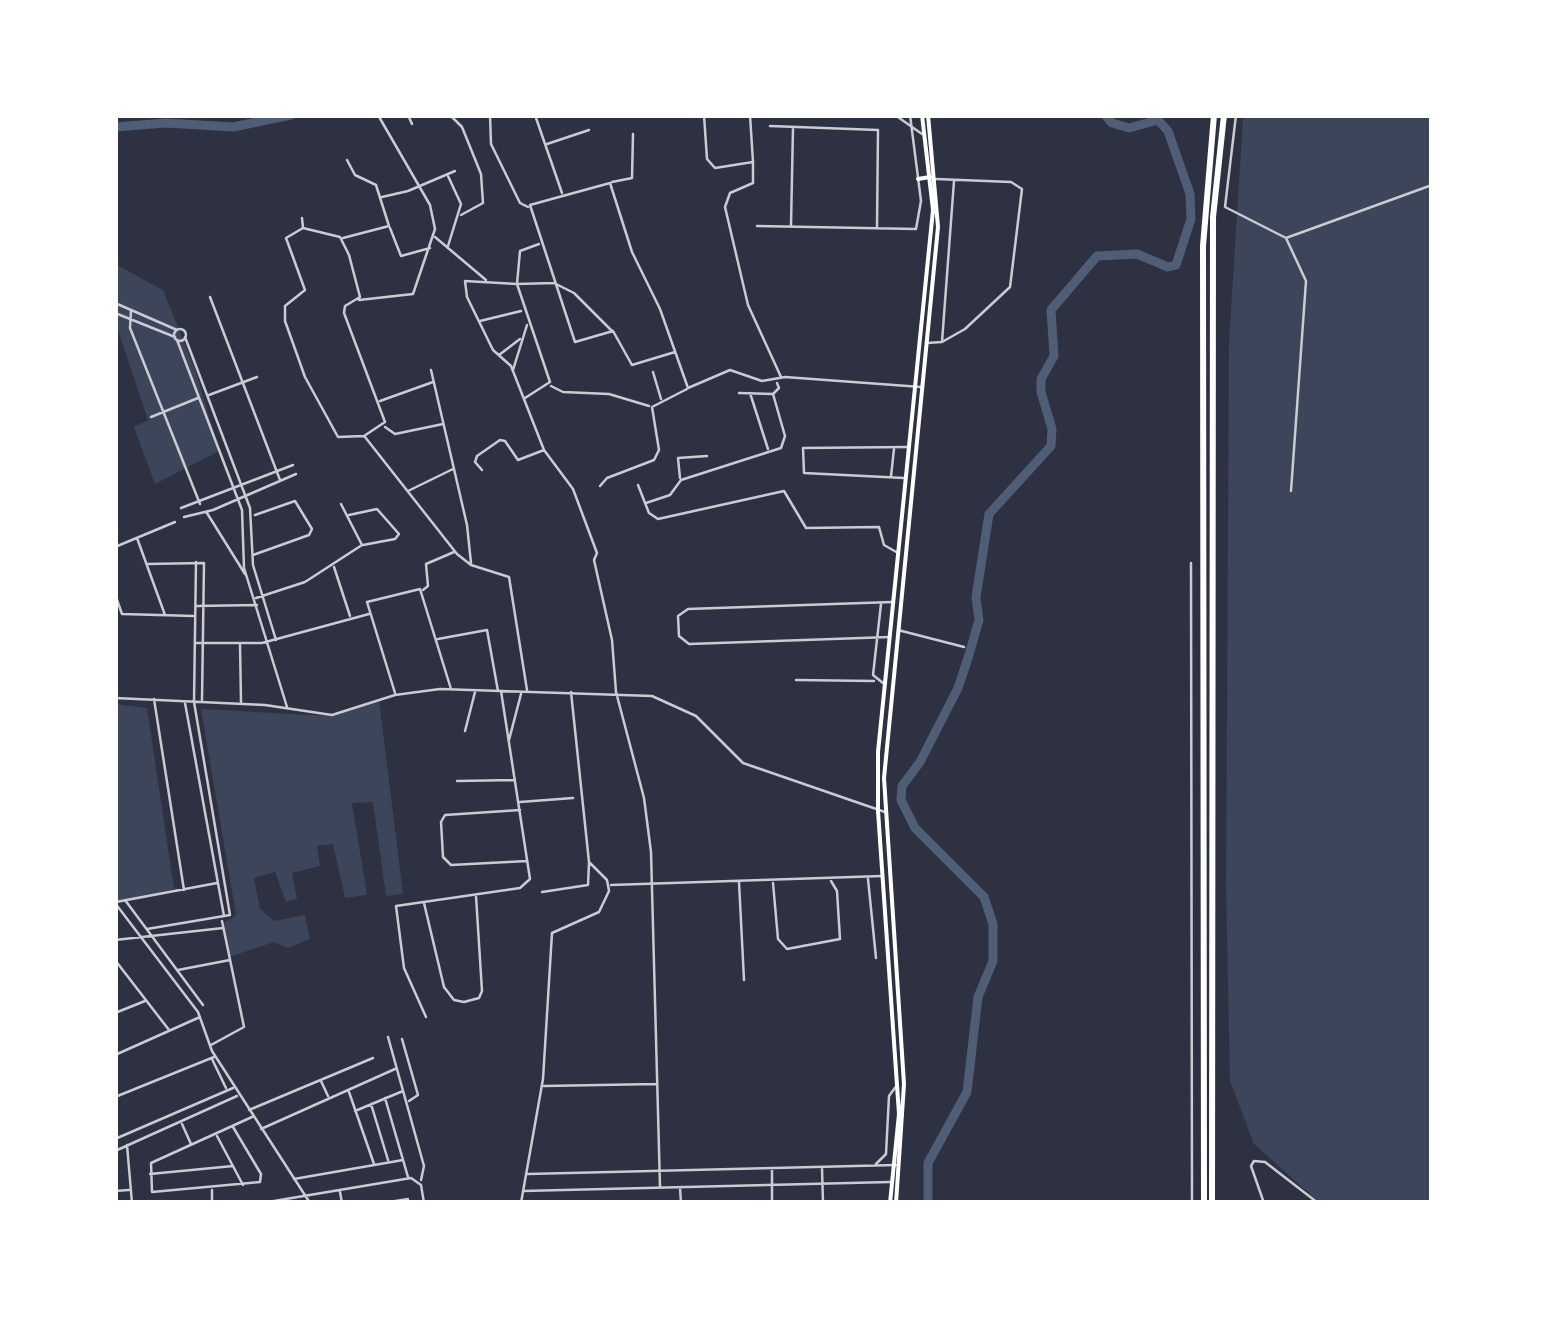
<!DOCTYPE html>
<style>
body{margin:0}
#map{position:relative;width:1547px;height:1318px;overflow:hidden;background:#2d3142;font-family:Inter,sans-serif}
canvas{display:block}
.frame{position:absolute;inset:0;border:118px solid #fff;pointer-events:none}
</style>
<div id="map">
<canvas width="1547" height="1318"></canvas>
<div class="frame"></div>
</div>
<script>
const c = document.querySelector('canvas').getContext('2d');
c.lineJoin = 'round';
function fill(path, color) { c.fillStyle = color; c.fill(path, 'evenodd'); }
const poly = rows => new Path2D(rows.map(r => 'M' + r).join(''));
function trace(path, color, width, dash) { c.strokeStyle = color; c.lineWidth = width; c.lineCap = dash ? 'butt' : 'round'; c.setLineDash(dash || []); c.stroke(path); }
fill(poly([
 [1255,115,1432,115,1432,1203,1320,1203,1254,1144,1230,1081,1226,887,1229,342,1243,119],
 [115,264,163,290,196,372,219,451,155,484,134,427,148,420,115,321],
 [379,700,403,894,386,896,373,802,352,803,367,895,345,898,333,844,317,846,320,866,292,873,297,899,286,902,275,872,254,878,260,909,274,921,305,915,310,939,288,948,274,942,229,957,224,923,236,915,201,709,328,716],
 [115,704,147,708,174,889,115,903]
]), '#3c4559');
trace(poly([
 [115,127,166,123,233,127,291,115],
 [928,1203,928,1163,967,1092,978,997,993,961,993,924,984,897,915,828,901,800,902,786,920,762,958,688,968,658,979,620,976,597,989,514,1051,446,1052,429,1041,392,1041,379,1054,356,1051,310,1097,256,1137,254,1168,267,1176,265,1191,219,1190,194,1168,131,1158,120,1129,128,1112,123,1105,115]
]), '#4f5d75', 9);
trace(poly([
 [408,115,412,124],
 [450,115,462,127,481,174,483,203,461,215],
 [490,115,491,144,520,203,528,207],
 [535,115,562,193],
 [704,115,707,159,715,168,753,162,750,115],
 [895,115,922,134],
 [1236,115,1225,207,1286,238,1432,185],
 [770,126,878,130,877,227],
 [547,144,589,130],
 [753,162,753,183,730,193,725,207,748,305,781,377],
 [936,179,1011,182,1022,189,1010,287,965,329,942,342],
 [612,182,632,178,633,134],
 [382,197,408,191,455,171],
 [302,218,303,228,286,238,305,290,285,306,285,321,305,377,338,437,364,436,385,422,344,313,345,306,360,297,349,255,340,237,303,228],
 [791,225,793,128],
 [757,226,916,229,921,201,910,115],
 [390,228,401,256,430,248],
 [435,237,486,280],
 [343,238,389,226,376,185,355,175,347,160],
 [1286,238,1306,281,1291,491],
 [539,244,520,251,517,284,554,283,574,293,612,331],
 [448,246,461,204,448,176],
 [210,297,280,480],
 [359,300,413,294,435,229,430,205,378,115],
 [115,303,177,330],
 [131,310,130,328,200,504],
 [115,313,175,337],
 [480,321,521,311],
 '174 335a6 6 0 1 1 12 0a6 6 0 1 1-12 0Z',
 [185,337,250,508,253,565,276,640],
 [177,340,242,510,244,568,287,707],
 [927,343,942,342,954,181],
 [675,352,632,365,613,331,575,342,530,205,610,183,632,252,660,309,688,388,730,370,762,381,785,377,921,387],
 [499,355,520,339],
 [431,370,467,525,471,563],
 [513,370,527,325],
 [653,372,661,399],
 [551,386,563,392,609,394,649,406],
 [739,393,773,394,779,388,777,383],
 [750,393,768,449],
 [209,395,257,377],
 [380,401,433,382],
 [151,417,198,398],
 [385,427,395,434,443,424],
 [365,437,457,554,471,565,509,577,527,690],
 [544,450,573,489,597,553,594,560,612,640,616,692,644,798,651,852,660,1187],
 [482,470,475,462,477,456,500,440,505,441,518,460,544,450,511,366,493,350,467,297,465,281,517,284,550,382,525,398],
 [891,476,894,449],
 [680,478,678,458,707,456],
 [904,478,804,473,803,448,908,447],
 [638,485,649,513,658,519,784,491,806,528,879,527,884,545,898,553],
 [600,486,607,478,654,460,659,450,652,407,687,389],
 [408,491,453,469],
 [646,503,670,495,681,480,781,448,785,436,773,394],
 [181,508,293,465],
 [207,513,245,574],
 [349,515,377,509,399,534,395,539,363,545],
 [184,517,213,510,296,474],
 [137,538,165,615],
 [115,547,175,522],
 [253,555,309,535,312,529,295,501,255,515],
 [1191,563,1192,1203],
 [147,564,204,563,202,700],
 [334,567,350,616],
 [423,590,428,586,426,564,454,552],
 [115,594,122,614,194,616],
 [256,598,305,582,362,545,341,504],
 [881,604,873,675,883,683],
 [196,606,257,605],
 [898,630,964,647],
 [890,637,689,644,679,636,678,616,688,609,892,602],
 [438,639,487,630,498,691],
 [196,643,262,643,369,614],
 [240,645,241,702],
 [796,680,874,681],
 [395,693,367,602,420,589,451,689],
 [115,698,265,705,332,715,395,695,440,689,652,696,696,716,743,763,885,812],
 [154,699,184,890],
 [185,703,224,916],
 [465,731,475,692],
 [509,740,521,694],
 [457,781,515,780],
 [520,802,573,798],
 [520,810,445,815,441,822,443,857,451,865,527,861],
 [868,879,876,958],
 [739,882,744,980],
 [773,883,778,939,787,949,840,939,837,891,831,881],
 [611,885,882,876],
 [542,892,588,885,589,863],
 [125,900,203,1005],
 [116,902,217,883],
 [115,903,198,1012,212,1051,310,1203],
 [424,903,444,987,454,1000,464,1002,479,998,482,991,476,896],
 [147,929,230,915,194,702,196,562],
 [115,940,223,928],
 [115,960,169,1030],
 [178,970,230,960],
 [115,1013,145,1001],
 [426,1017,404,968,396,906,520,888,530,879,501,691],
 [388,1037,424,1166,421,1180],
 [402,1039,418,1095,409,1101],
 [211,1045,244,1027,222,921],
 [115,1055,200,1017],
 [212,1059,226,1088],
 [321,1081,328,1096],
 [544,1086,656,1084],
 [349,1092,374,1164],
 [115,1097,214,1057],
 [385,1098,408,1177],
 [371,1104,388,1160],
 [249,1110,373,1058],
 [355,1111,403,1091],
 [182,1124,191,1144],
 [233,1127,261,1174,260,1182,152,1192,151,1163,252,1117],
 [261,1129,395,1069],
 [217,1136,243,1185],
 [115,1139,233,1088],
 [127,1145,132,1203],
 [115,1151,237,1096],
 [876,1164,886,1154,889,1096,897,1085],
 [822,1168,823,1203],
 [772,1170,772,1203],
 [150,1174,233,1166],
 [528,1174,896,1165],
 [294,1179,403,1160],
 [680,1188,681,1203],
 [212,1190,212,1203],
 [115,1191,129,1190],
 [523,1191,890,1182],
 [340,1192,342,1203],
 [262,1203,411,1178,421,1185,424,1203],
 [383,1203,408,1199],
 [521,1203,543,1079,552,933,599,912,609,891,607,880,589,862,571,692],
 [1264,1203,1251,1166,1254,1161,1265,1162,1318,1203]
]), '#caccd0', 2.5);
trace(poly([
 [918,179,930,177],
 [890,1203,899,1114,878,811,878,752,933,210,922,115],
 [896,1203,904,1084,884,778,938,227,928,115]
]), '#fff', 4);
trace(poly([
 [1204,1203,1203,246,1214,115],
 [1212,1203,1213,217,1224,115]
]), '#fff', 6);
</script>
